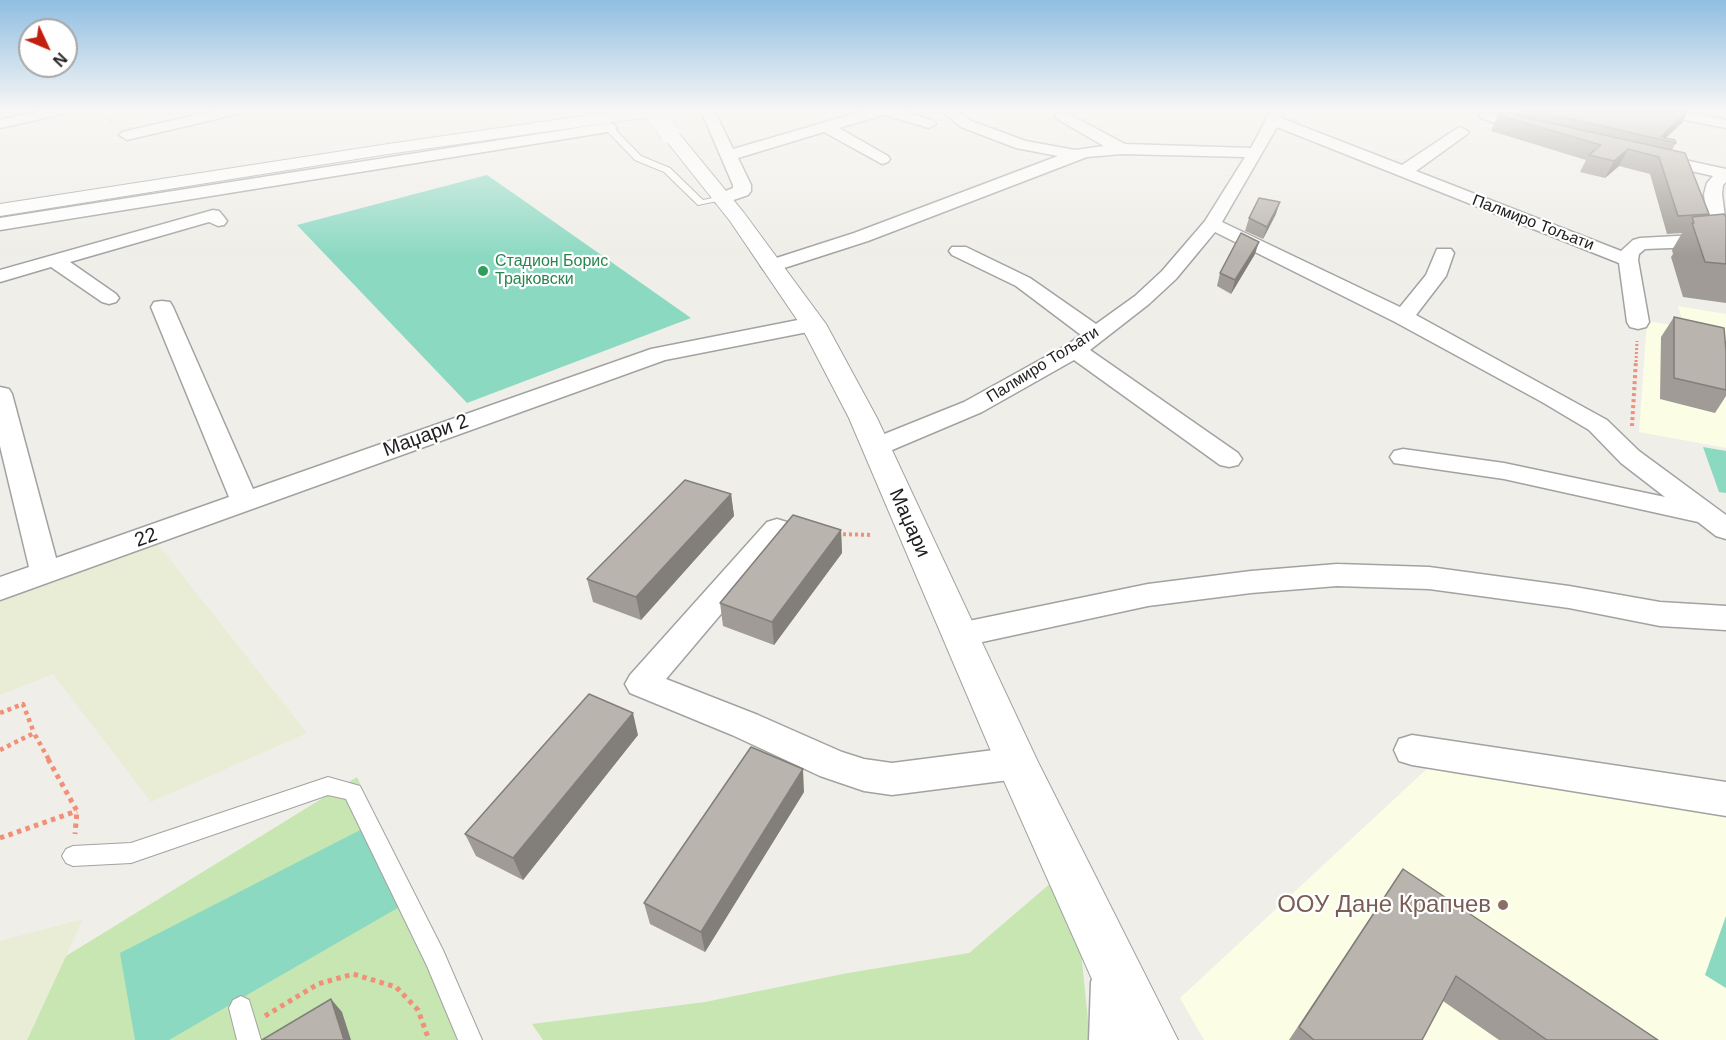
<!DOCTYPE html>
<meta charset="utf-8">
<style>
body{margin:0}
#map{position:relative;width:1726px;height:1040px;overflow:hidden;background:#f0eee8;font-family:Helvetica,sans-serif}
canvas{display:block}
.north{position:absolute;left:18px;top:18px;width:60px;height:60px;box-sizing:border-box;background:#fff;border:2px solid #a6a6a6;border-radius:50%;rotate:134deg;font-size:16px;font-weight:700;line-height:24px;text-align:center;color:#212121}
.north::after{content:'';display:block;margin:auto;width:21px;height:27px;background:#c21f0f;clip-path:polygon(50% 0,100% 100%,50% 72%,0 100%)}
</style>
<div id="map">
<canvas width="1726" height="1040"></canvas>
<div class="north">N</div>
</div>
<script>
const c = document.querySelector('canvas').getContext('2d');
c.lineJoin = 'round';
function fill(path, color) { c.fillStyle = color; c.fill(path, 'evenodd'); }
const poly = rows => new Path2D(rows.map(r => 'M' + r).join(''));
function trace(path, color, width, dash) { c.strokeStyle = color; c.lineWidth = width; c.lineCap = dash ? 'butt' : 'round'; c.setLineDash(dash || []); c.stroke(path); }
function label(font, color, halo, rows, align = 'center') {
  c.font = font + ' Helvetica,sans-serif'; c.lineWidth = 4.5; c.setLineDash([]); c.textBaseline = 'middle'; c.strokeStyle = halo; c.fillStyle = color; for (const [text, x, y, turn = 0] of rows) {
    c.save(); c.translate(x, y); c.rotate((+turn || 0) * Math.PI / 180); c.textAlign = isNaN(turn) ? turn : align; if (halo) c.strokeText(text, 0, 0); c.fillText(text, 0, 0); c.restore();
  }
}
fill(poly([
 [1678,306,1726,314,1726,448,1639,432,1647,321,1672,325,1683,322],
 [1431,765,1726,812,1726,1040,1204,1040,1180,998]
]), '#fbfde4');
fill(poly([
 [153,538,307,733,151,802,53,674,0,695,0,592],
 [83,919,27,1040,0,1040,0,941]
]), '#e9edd5');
fill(poly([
 [357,777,474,1040,27,1040,66,956],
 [1052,882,1080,942,1090,1040,543,1040,532,1024,705,1002,848,973,969,953]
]), '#c7e6b2');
fill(poly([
 [487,175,523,200,691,318,467,403,297,225],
 [1703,447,1726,451,1726,493,1719,492],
 [370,825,401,906,169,1040,135,1040,120,953],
 [1726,916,1726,988,1705,975]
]), '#8cd9c2');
const service = poly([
 [606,126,612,126,641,156,670,168,703,200,722,196,727,199,698,205,664,172,635,160,606,130,606,126],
 [328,777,360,786,443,950,482,1040,458,1040,427,966,346,799,328,795,131,863,73,866,66,863,62,856,66,849,73,846,131,843,328,777],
 [241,996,249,1000,261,1040,237,1040,229,1008,233,1000,241,996]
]);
const minor = poly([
 [41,110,69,110,67,113,0,128,0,120,41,110],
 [217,110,244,110,242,113,127,140,119,135,122,132,217,110],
 [704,110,714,110,733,149,867,110,900,110,934,121,936,124,929,128,884,115,839,128,888,156,890,159,888,162,882,164,824,132,738,158,751,185,751,191,748,195,722,204,716,203,713,199,716,195,733,188,733,185,702,113,704,110],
 [940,110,957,110,971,121,1026,141,1075,150,1104,146,1057,119,1055,116,1057,113,1067,113,1125,144,1251,148,1271,110,1285,110,1281,118,1402,165,1456,129,1461,127,1469,132,1466,135,1416,171,1621,251,1633,240,1640,238,1695,235,1708,232,1704,194,1707,183,1713,176,1647,161,1645,158,1647,155,1653,153,1726,169,1726,182,1723,185,1722,194,1726,225,1725,239,1696,247,1645,249,1639,254,1638,260,1649,322,1646,327,1638,329,1630,327,1627,322,1619,263,1277,127,1222,222,1400,307,1426,275,1437,249,1451,249,1454,253,1446,276,1416,315,1607,420,1639,451,1726,515,1726,539,1716,536,1698,522,1504,479,1394,463,1390,457,1394,451,1403,449,1504,463,1665,497,1621,463,1589,430,1542,402,1395,322,1215,232,1176,279,1149,304,1090,350,1238,453,1242,459,1238,465,1229,467,1220,465,1074,360,982,412,885,453,876,455,867,453,863,447,867,441,964,402,1067,345,1081,335,1016,286,952,255,949,251,952,247,966,247,1030,278,1096,324,1135,296,1162,271,1205,221,1245,157,1122,154,1087,157,868,241,778,270,764,270,761,266,764,262,854,233,1058,156,1016,148,961,127,940,110],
 [1647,110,1678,110,1726,120,1726,128,1654,114,1647,110],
 [1486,111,1537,128,1540,131,1532,136,1481,118,1479,115,1486,111],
 [609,123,614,125,617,128,614,131,0,230,0,218,609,123],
 [213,210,219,211,224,217,227,221,224,225,218,226,209,222,70,262,116,294,119,298,116,302,109,304,102,302,51,267,0,282,0,270,213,210],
 [162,301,170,302,173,307,253,489,651,349,813,317,821,319,824,324,821,329,813,331,665,360,0,600,0,577,29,567,0,446,0,387,9,389,12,394,56,558,229,497,151,307,154,302,162,301],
 [777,519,787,522,791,529,787,536,666,679,758,715,842,752,864,759,892,763,1017,747,1030,752,1035,763,1030,774,1017,779,892,795,864,791,820,776,732,735,630,693,625,684,630,675,767,522,777,519],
 [1337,564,1429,567,1569,586,1660,602,1726,606,1726,630,1660,626,1569,608,1429,589,1337,586,1251,593,1148,606,959,647,948,644,943,635,948,626,959,623,1148,584,1251,571,1337,564],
 [1412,735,1726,782,1726,816,1412,765,1399,761,1394,750,1399,739,1412,735],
 [1113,960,1129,966,1135,982,1135,1040,1089,1040,1091,982,1097,966,1113,960]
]);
const tertiary = poly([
 [625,110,671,110,663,115,388,154,0,216,0,204,388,144,625,110],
 [670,129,676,130,744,213,826,324,877,418,1037,760,1178,1040,1122,1040,1095,986,996,763,849,418,800,324,730,221,661,134,664,130,670,129]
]);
trace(service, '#a2a2a2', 2);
trace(minor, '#a2a2a2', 3);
trace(tertiary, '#a2a2a2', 2);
trace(poly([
 [97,110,113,123]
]), '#f09079', 2, [1.5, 1.5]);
trace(poly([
 [1636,362,1637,341]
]), '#f09079', 3, [2, 2]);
trace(poly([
 [1632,426,1636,360],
 [837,534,872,535]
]), '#f09079', 4, [3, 3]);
trace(poly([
 [0,713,23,704,34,733],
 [0,750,34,733,49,760]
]), '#f09079', 4.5, [4, 4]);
trace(poly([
 [48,759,77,811,75,834],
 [0,838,77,811],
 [265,1016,318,984,353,974,396,987,418,1010,429,1040]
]), '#f09079', 5, [4.5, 4.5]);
fill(service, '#fff');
fill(minor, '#fff');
fill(tertiary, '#fff');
const tertiaryBridge = poly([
 [653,110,670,134]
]);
trace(tertiaryBridge, '#a2a2a2', 20, []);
trace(tertiaryBridge, '#fff', 19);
fill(poly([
 [1519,110,1684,110,1683,122,1666,138,1676,143,1672,150,1709,214,1708,215,1726,217,1726,303,1683,297,1671,257,1673,254,1672,250,1682,233,1667,234,1650,174,1619,166,1605,178,1580,172,1586,160,1491,131,1498,115,1517,115],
 [1276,214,1263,239,1245,231,1249,218],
 [1255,254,1231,294,1217,286,1220,273],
 [1674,317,1726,351,1726,396,1715,413,1660,399,1661,337],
 [731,494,734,516,641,620,593,602,587,579],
 [841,530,842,553,774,645,723,626,720,603],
 [638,735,523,880,476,856,465,834],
 [804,792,705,952,650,924,644,903],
 [1403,869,1658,1040,1499,1040,1443,1001,1422,1040,1289,1040,1388,891]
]), '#a09b96');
fill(poly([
 [1688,111,1683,122,1663,140,1661,137],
 [1628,149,1619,166,1605,178,1614,161],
 [1280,202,1276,214,1263,239,1267,227],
 [1259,242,1255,254,1231,294,1235,280],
 [731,494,734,516,641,620,636,597],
 [841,530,842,553,774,645,772,622],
 [633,713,638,735,523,880,513,858],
 [803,769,804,792,705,952,701,932],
 [331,999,342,1012,351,1040,344,1040]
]), '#827e7a');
const building = poly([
 [1532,110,1684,110,1688,111,1661,137,1675,140,1676,143,1532,110],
 [1505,111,1523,117,1685,153,1709,214,1678,216,1659,157,1628,149,1614,161,1589,155,1601,145,1498,115,1505,111],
 [1259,198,1280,202,1267,227,1249,218,1259,198],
 [1724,214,1726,217,1726,264,1705,262,1692,223,1694,223,1692,217,1724,214],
 [1241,233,1259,242,1235,280,1220,273,1241,233],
 [1674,317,1724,328,1726,351,1726,390,1674,378,1674,317],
 [685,480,731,494,636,597,587,579,685,480],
 [793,515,841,530,772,622,720,603,793,515],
 [589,694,633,713,513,858,465,834,589,694],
 [751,747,803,769,701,932,644,903,751,747],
 [1403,869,1658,1040,1547,1040,1456,976,1422,1040,1314,1040,1299,1027,1403,869],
 [331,999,344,1040,262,1040,331,999]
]);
fill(building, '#bab4ae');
trace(building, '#827e7a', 1.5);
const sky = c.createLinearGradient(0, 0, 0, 256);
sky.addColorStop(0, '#90bee2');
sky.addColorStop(0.43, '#f8f7f5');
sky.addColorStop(1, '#f8f7f500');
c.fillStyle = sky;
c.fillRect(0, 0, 1726, 256);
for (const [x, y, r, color] of [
 [483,271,6,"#2e9e5b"],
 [1503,905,6,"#8d6e63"]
]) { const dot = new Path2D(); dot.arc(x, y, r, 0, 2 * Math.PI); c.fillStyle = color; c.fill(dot); trace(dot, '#fff', 2); }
label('16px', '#212121', '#fff', [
 ["Палмиро Тољати",1533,223,21],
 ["Палмиро Тољати",1043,365,-32]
]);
label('16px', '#27864d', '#fff', [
 ["Стадион Борис",495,262],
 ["Трајковски",495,280]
], 'left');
label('20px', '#212121', '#fff', [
 ["Маџари 2",426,436,-20],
 ["Маџари",909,523,66],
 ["22",146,538,-20]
]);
label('24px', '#785e54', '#fff', [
 ["ООУ Дане Крапчев",1491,905]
], 'right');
</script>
